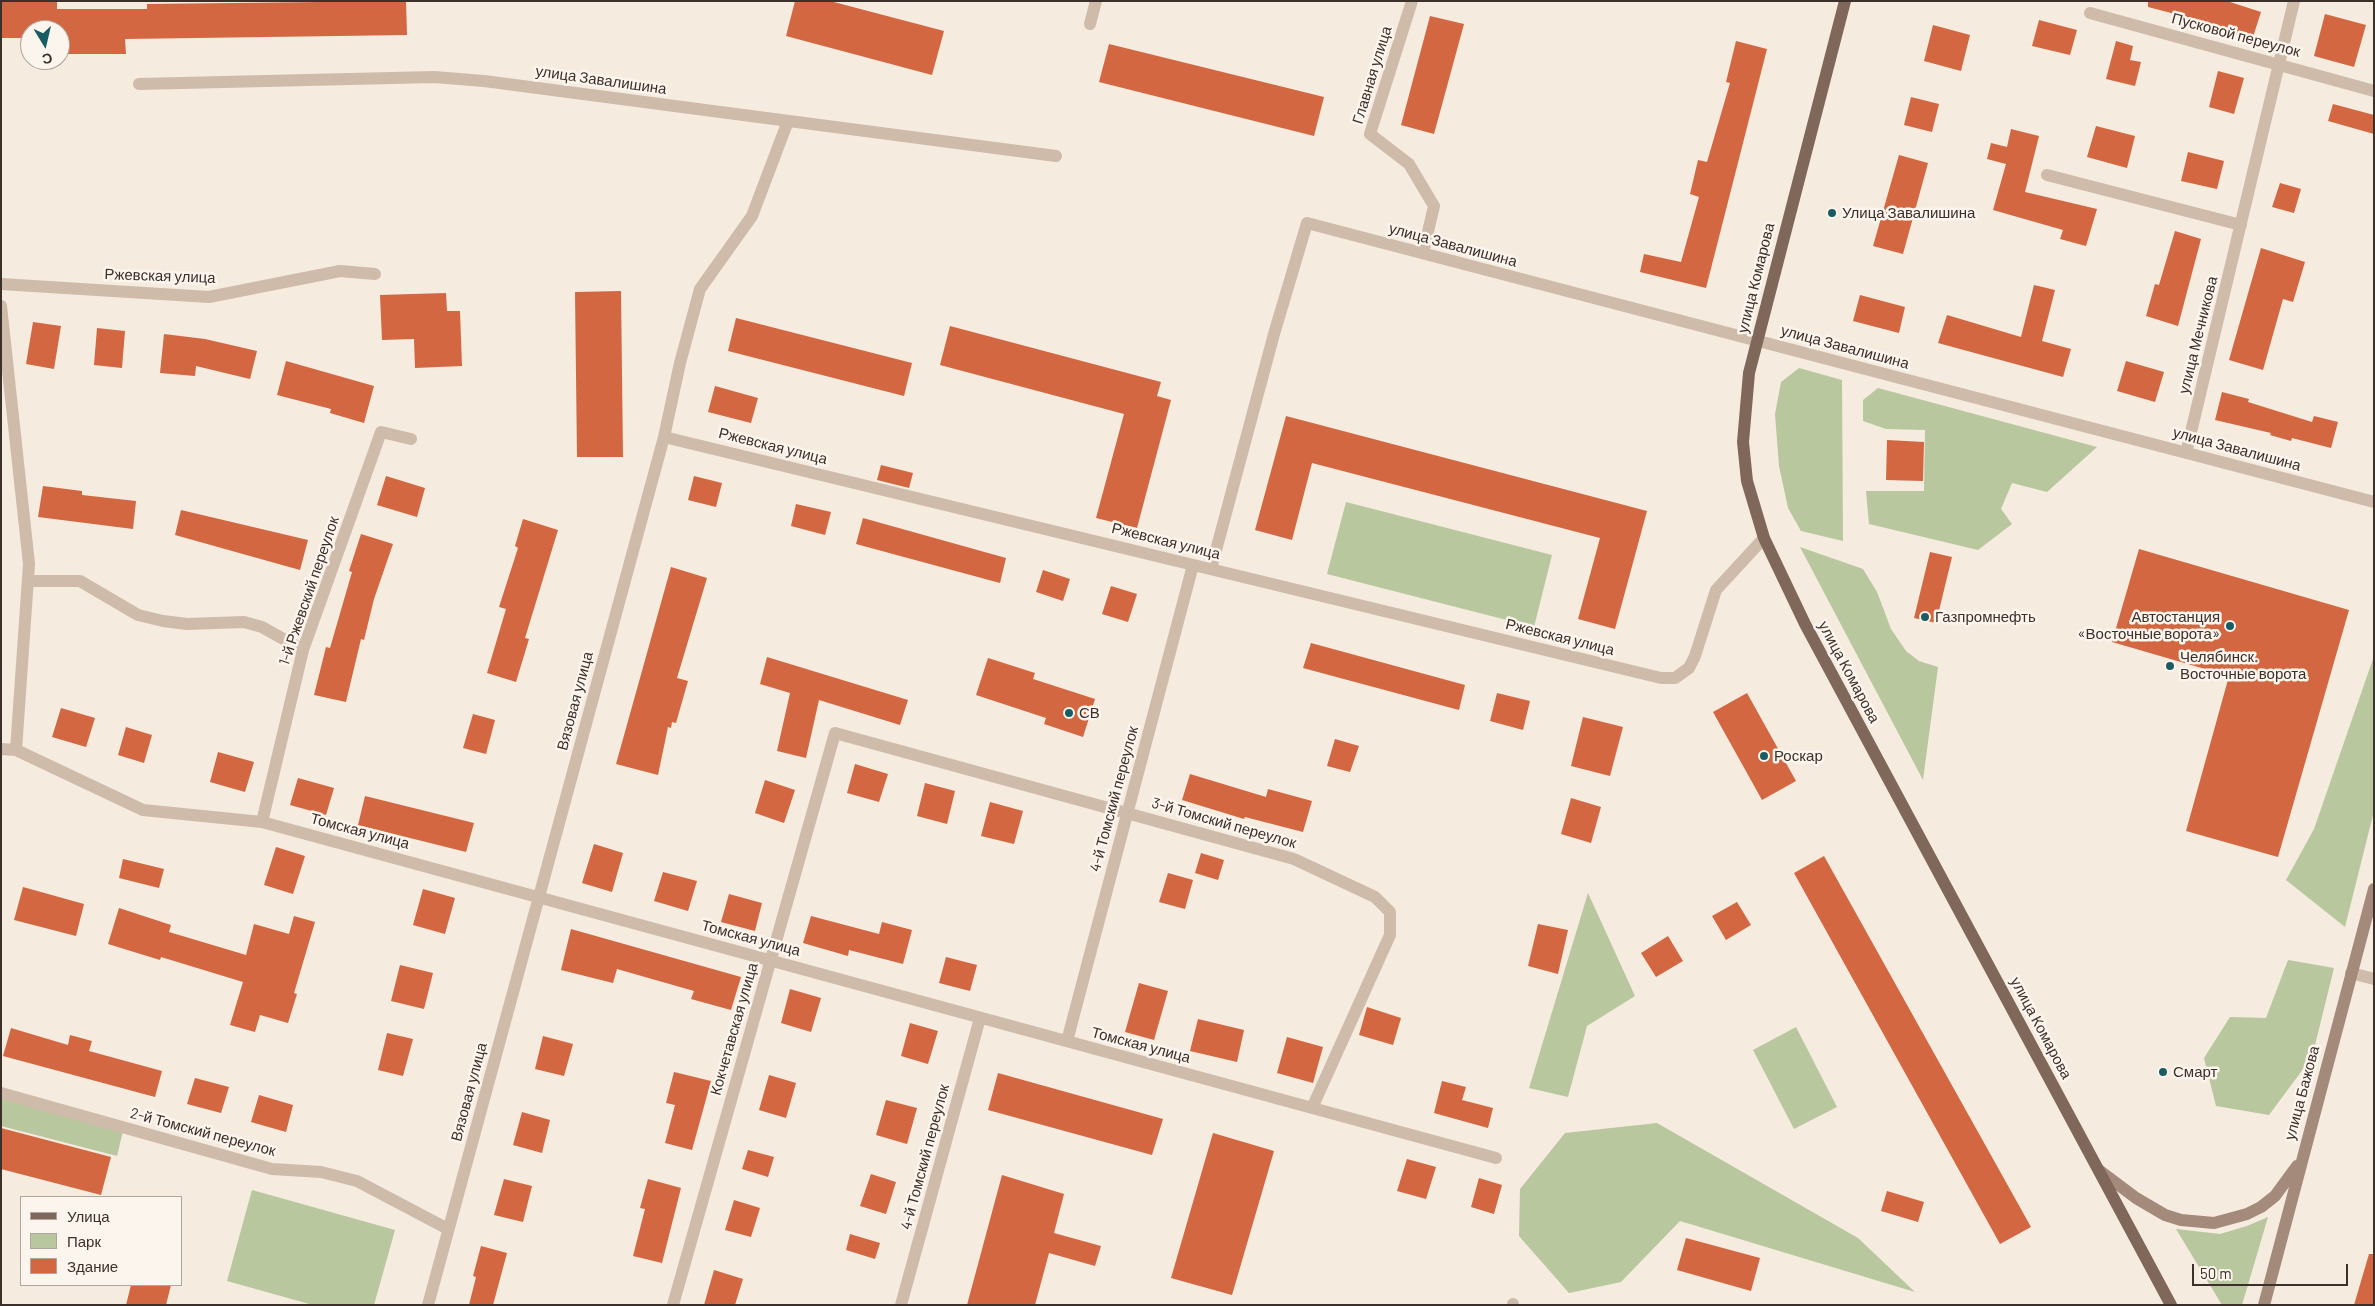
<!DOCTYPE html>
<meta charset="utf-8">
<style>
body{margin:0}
#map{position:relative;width:2375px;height:1306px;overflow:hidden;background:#f5ebdf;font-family:Barlow,sans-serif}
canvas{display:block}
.frame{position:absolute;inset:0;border:2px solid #3c302a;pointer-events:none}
.legend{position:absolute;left:20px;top:1196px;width:162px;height:90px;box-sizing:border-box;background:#fcf5ed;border:1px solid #afa69f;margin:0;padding:6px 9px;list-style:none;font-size:15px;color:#3c302a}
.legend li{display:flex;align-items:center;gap:10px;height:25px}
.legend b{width:25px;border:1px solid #afa69f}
.north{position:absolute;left:20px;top:20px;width:50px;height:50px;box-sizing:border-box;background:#fcf5ed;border:1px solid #afa69f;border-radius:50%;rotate:171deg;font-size:14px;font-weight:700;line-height:20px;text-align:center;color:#3c302a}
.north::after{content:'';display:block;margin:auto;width:18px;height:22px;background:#1a5c63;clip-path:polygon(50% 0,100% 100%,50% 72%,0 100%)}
.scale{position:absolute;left:2192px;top:1264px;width:156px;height:22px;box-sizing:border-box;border:2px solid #3c302a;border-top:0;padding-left:6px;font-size:15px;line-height:18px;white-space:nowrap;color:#3c302a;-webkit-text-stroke:4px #fcf5ed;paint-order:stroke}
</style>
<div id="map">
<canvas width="2375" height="1306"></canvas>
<div class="frame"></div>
<ul class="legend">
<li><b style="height:6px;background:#7f6759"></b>Улица</li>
<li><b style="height:14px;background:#b8c79d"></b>Парк</li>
<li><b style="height:14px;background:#d26741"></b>Здание</li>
</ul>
<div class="north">С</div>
<div class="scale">50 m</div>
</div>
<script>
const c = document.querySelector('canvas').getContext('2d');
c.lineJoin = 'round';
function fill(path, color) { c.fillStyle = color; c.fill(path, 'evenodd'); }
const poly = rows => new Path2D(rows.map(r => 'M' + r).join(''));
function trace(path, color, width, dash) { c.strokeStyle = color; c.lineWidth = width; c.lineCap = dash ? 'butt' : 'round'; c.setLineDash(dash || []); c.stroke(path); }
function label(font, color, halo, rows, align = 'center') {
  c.font = font + ' Barlow,sans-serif'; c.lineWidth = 5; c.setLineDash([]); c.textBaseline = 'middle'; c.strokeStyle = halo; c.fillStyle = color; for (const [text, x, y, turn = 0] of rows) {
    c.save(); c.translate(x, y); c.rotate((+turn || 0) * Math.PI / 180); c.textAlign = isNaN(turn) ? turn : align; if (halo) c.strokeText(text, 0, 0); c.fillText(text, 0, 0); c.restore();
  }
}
fill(poly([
 [1799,368,1842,380,1843,541,1801,531,1788,508,1779,466,1775,414,1781,382],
 [1878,388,2097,447,2047,492,2012,483,2001,509,2012,524,1978,550,1869,524,1866,491,1924,491,1925,430,1886,429,1863,421,1863,400],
 [1346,502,1552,555,1534,627,1327,574],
 [1800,547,1863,569,1877,592,1891,629,1906,651,1919,661,1938,667,1923,780],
 [2374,656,2374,811,2345,927,2286,880,2314,829],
 [1588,893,1635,996,1587,1026,1568,1097,1529,1088],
 [2288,960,2334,968,2312,1057,2269,1115,2216,1106,2204,1058,2230,1017,2266,1018],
 [1796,1027,1837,1107,1794,1129,1753,1050],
 [1,1098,123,1131,117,1156,1,1126],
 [1657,1123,1858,1238,1915,1292,1680,1221,1621,1282,1569,1293,1519,1236,1520,1189,1565,1133],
 [252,1190,395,1230,374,1305,313,1305,227,1281],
 [2268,1217,2242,1305,2222,1305,2176,1229,2220,1234,2247,1226]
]), '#b8c79d');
fill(poly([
 [1,1,57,1,57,9,147,9,147,4,406,1,407,35,125,39,126,54,60,54,60,30,30,30,30,38,1,38],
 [795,1,830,1,944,31,932,75,786,36],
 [2148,1,2227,1,2261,12,2252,40,2201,24,2202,21,2148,7],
 [2325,14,2366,25,2354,67,2314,56],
 [1430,16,1464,24,1434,134,1401,125],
 [2039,20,2077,30,2070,55,2032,46],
 [1933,25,1970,35,1961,71,1924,61],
 [1736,41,1767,49,1706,288,1640,272,1644,254,1681,262,1699,197,1690,194,1698,160,1707,162,1730,83,1726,82],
 [2116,41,2133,46,2130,60,2141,62,2135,86,2106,79],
 [1109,44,1324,97,1314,136,1099,82],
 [2218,71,2244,78,2234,114,2209,107],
 [1911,97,1939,104,1932,132,1904,125],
 [2333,104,2374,115,2374,134,2328,121],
 [2096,126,2135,136,2127,168,2087,157],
 [2011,129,2039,136,2025,192,2097,209,2086,246,2060,239,2063,230,1993,210,2006,164,1987,159,1991,143,2007,147],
 [2188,152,2224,161,2217,189,2181,181],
 [1899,155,1928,163,1903,254,1873,246],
 [2280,183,2301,189,2294,213,2272,207],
 [2175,231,2201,239,2178,326,2146,316,2155,284,2159,285],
 [2261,248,2305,262,2293,302,2283,299,2263,370,2229,360],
 [2034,285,2055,290,2042,341,2071,349,2063,377,1938,343,1947,315,2021,337],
 [621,291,623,457,577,457,575,292],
 [446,293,447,311,460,311,462,366,415,368,414,339,382,340,380,295],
 [1860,295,1905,307,1899,333,1853,321],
 [736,318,912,363,904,396,728,351],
 [33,322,61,326,54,369,26,364],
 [950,326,1161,382,1157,396,1171,400,1137,528,1096,518,1124,414,940,365],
 [97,328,125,331,122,368,94,365],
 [164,334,205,339,257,351,250,379,196,366,195,376,160,373],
 [286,361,374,386,364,423,330,413,331,409,277,395],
 [2126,361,2164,372,2155,402,2117,391],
 [715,386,758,398,751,423,708,412],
 [2222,392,2249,399,2248,402,2312,422,2314,416,2338,422,2331,448,2292,438,2291,441,2270,435,2271,433,2215,420],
 [1286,416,1647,511,1615,629,1578,619,1600,538,1312,463,1292,540,1255,530],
 [1887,440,1924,442,1923,481,1886,480],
 [881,465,913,473,909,488,877,480],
 [386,476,425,488,417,517,377,505],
 [694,476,722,483,716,507,688,500],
 [43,486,82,491,82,495,136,501,133,529,38,517],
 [796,504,831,512,825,535,791,526],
 [181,510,308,540,300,570,175,535],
 [863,518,1006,558,1000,583,856,544],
 [523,519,558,530,525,638,529,639,516,682,487,673,506,609,499,607,518,548,515,546],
 [361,534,393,544,374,599,364,640,361,639,346,702,314,695,326,647,330,648,352,572,349,571],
 [2139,549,2349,610,2278,857,2186,831,2229,676,2112,642],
 [1930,552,1952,557,1936,623,1914,618],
 [671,567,707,578,677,678,688,681,676,723,672,722,671,728,668,727,658,775,616,764],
 [1043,570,1070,579,1063,601,1036,592],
 [1111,586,1137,594,1128,622,1102,614],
 [1311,643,1465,685,1459,710,1303,668],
 [767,657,908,700,900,725,819,700,806,758,777,751,790,693,760,684],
 [988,658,1035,673,1033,679,1095,699,1083,737,1044,724,1046,718,976,695],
 [1497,693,1530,701,1523,730,1490,721],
 [1747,693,1796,781,1762,800,1713,712],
 [61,708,95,718,86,747,52,737],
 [473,714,495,720,486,754,463,748],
 [1583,717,1623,727,1610,776,1571,766],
 [126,727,152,735,144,763,118,755],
 [1335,739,1359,746,1350,772,1327,766],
 [218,752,254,762,245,792,210,782],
 [855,764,888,774,879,802,847,793],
 [1190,774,1266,797,1268,789,1312,801,1303,832,1245,817,1244,819,1182,800],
 [298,778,334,788,326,815,290,805],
 [765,780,795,790,784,823,755,813],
 [925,783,955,791,947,824,917,816],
 [365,796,474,823,466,852,358,825],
 [1571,798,1601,807,1591,843,1561,834],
 [990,802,1023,811,1014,844,981,836],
 [594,844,623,853,612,892,582,883],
 [276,847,305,856,293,894,264,885],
 [1201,853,1224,860,1218,880,1195,873],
 [1824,856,2031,1227,2000,1244,1794,873],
 [123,859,164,869,159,888,119,878],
 [663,872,697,881,688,911,654,901],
 [1168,873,1193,880,1185,909,1159,902],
 [23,887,84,904,76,936,14,920],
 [423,889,455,898,445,934,413,925],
 [729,894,762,903,755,931,721,922],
 [1737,902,1751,925,1726,940,1712,916],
 [119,908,171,925,169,932,246,955,254,924,289,934,294,916,315,922,294,993,297,994,288,1023,260,1015,255,1032,230,1025,243,982,161,957,160,960,108,944],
 [811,916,879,934,882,922,912,930,903,964,849,950,848,956,803,943],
 [1538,924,1568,930,1558,974,1528,966],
 [571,929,741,977,731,1010,691,999,694,991,617,969,613,983,561,970],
 [1668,936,1683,961,1656,977,1641,953],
 [946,957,977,965,970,991,939,983],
 [400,965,433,973,424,1009,391,1001],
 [1139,983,1168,991,1154,1040,1125,1032],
 [790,989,821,998,811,1032,781,1023],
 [1367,1007,1401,1018,1393,1045,1359,1035],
 [1198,1019,1244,1030,1237,1062,1190,1051],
 [910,1023,938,1031,928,1064,901,1056],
 [11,1028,68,1045,70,1035,92,1041,89,1051,162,1071,155,1097,3,1056],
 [387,1033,413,1039,403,1076,378,1070],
 [543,1036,573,1044,564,1076,535,1069],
 [1287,1037,1323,1047,1313,1083,1277,1073],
 [674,1072,711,1081,692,1150,665,1143,675,1105,666,1103],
 [998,1073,1163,1119,1152,1155,988,1110],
 [769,1075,796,1083,786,1118,759,1110],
 [195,1078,229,1087,221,1113,187,1104],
 [1442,1081,1466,1087,1462,1100,1493,1108,1488,1128,1434,1113],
 [259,1095,293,1105,286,1132,251,1122],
 [886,1100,917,1108,907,1144,876,1135],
 [522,1112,550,1120,542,1153,513,1145],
 [1,1128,111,1157,101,1195,1,1169],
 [1213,1133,1274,1151,1232,1295,1171,1278],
 [748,1150,774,1157,768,1177,742,1169],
 [1407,1159,1436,1167,1426,1199,1397,1191],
 [871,1174,896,1182,886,1214,860,1206],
 [1002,1175,1064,1194,1054,1233,1101,1246,1095,1266,1049,1253,1035,1305,967,1305],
 [1479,1178,1502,1185,1494,1214,1471,1207],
 [504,1179,532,1186,523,1222,494,1215],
 [648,1179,681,1188,662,1263,633,1256,645,1209,640,1208],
 [1887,1191,1924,1202,1918,1222,1881,1211],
 [734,1200,760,1208,751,1237,725,1230],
 [850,1234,880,1243,875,1259,846,1250],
 [1686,1238,1760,1258,1751,1291,1677,1270],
 [481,1246,507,1253,493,1305,469,1305,476,1277,473,1276],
 [2369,1254,2374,1254,2374,1305,2354,1305],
 [714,1270,743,1279,735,1305,704,1305],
 [131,1285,171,1285,166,1305,126,1305]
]), '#d26741');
trace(poly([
 [1412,1,1370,134,1409,164,1434,206,1423,253],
 [2090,13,2374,91],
 [1090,24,1096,1],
 [139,84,434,77,484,81,1056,156],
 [2047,175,2241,225],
 [1,284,209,297,340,271,375,274],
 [1,306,29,564,16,750],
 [664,437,1661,678,1675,678,1689,668,1695,656,1716,590,1764,538],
 [2186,453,2294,1],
 [1211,569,1274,334,1307,223,2374,502],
 [28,581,80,581,138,615,163,621,187,624,244,622,262,627,303,650],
 [1,749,16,750,143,810,262,822,1496,1158],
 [262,822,303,650,381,432,411,439],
 [2351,973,2374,979],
 [1067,1041,1193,565],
 [1,1093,272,1169,321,1172,357,1181,448,1229],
 [428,1305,664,437,680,363,700,289,752,216,788,121],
 [673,1305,835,733,1294,859,1375,897,1390,912,1390,935,1312,1108],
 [901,1305,980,1018],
 [1513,1305,1513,1304]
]), '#cfbba9', 12);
trace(poly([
 [2100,1171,2136,1198,2165,1215,2181,1220,2214,1223,2247,1214,2261,1207,2275,1196,2297,1166],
 [2264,1305,2374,889]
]), '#a48a7a', 12);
trace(poly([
 [1845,1,1749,373,1743,442,1747,481,1764,538,1805,624,2171,1305]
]), '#7f6759', 12);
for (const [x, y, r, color] of [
 [1832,213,5,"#1a5c63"],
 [1925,617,5,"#1a5c63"],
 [2230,626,5,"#1a5c63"],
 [2170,666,5,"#1a5c63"],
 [1069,713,5,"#1a5c63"],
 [1764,756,5,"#1a5c63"],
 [2163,1072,5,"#1a5c63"]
]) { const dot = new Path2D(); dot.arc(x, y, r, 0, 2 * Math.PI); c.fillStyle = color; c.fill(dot); trace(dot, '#fcf5ed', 2); }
label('15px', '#3c302a', '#fcf5ed', [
 ["Пусковой переулок",2236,35,15],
 ["Главная улица",1372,75,-73],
 ["улица Завалишина",601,80,8],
 ["улица Завалишина",1453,245,15],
 ["Ржевская улица",160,276,2],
 ["улица Комарова",1756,278,-76],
 ["улица Мечникова",2198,335,-76],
 ["улица Завалишина",1845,347,15],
 ["Ржевская улица",773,446,14],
 ["улица Завалишина",2237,449,15],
 ["Ржевская улица",1166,541,14],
 ["1-й Ржевский переулок",309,591,-71],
 ["Ржевская улица",1560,637,14],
 ["улица Комарова",1849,672,62],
 ["Вязовая улица",575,701,-75],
 ["4-й Томский переулок",1114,799,-75],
 ["3-й Томский переулок",1224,823,16],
 ["Томская улица",360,831,15],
 ["Томская улица",751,938,15],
 ["улица Комарова",2041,1028,62],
 ["Кокчетавская улица",734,1029,-74],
 ["Томская улица",1141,1045,15],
 ["Вязовая улица",469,1092,-75],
 ["улица Бажова",2302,1093,-75],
 ["2-й Томский переулок",203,1132,15],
 ["4-й Томский переулок",925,1157,-75]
]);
label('15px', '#3c302a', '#fcf5ed', [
 ["Улица Завалишина",1842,213],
 ["Газпромнефть",1935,617],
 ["Автостанция",2220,617,"right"],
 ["«Восточные ворота»",2220,634,"right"],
 ["Челябинск.",2180,657],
 ["Восточные ворота",2180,674],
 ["СВ",1079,713],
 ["Роскар",1774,756],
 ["Смарт",2173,1072]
], 'left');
</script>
